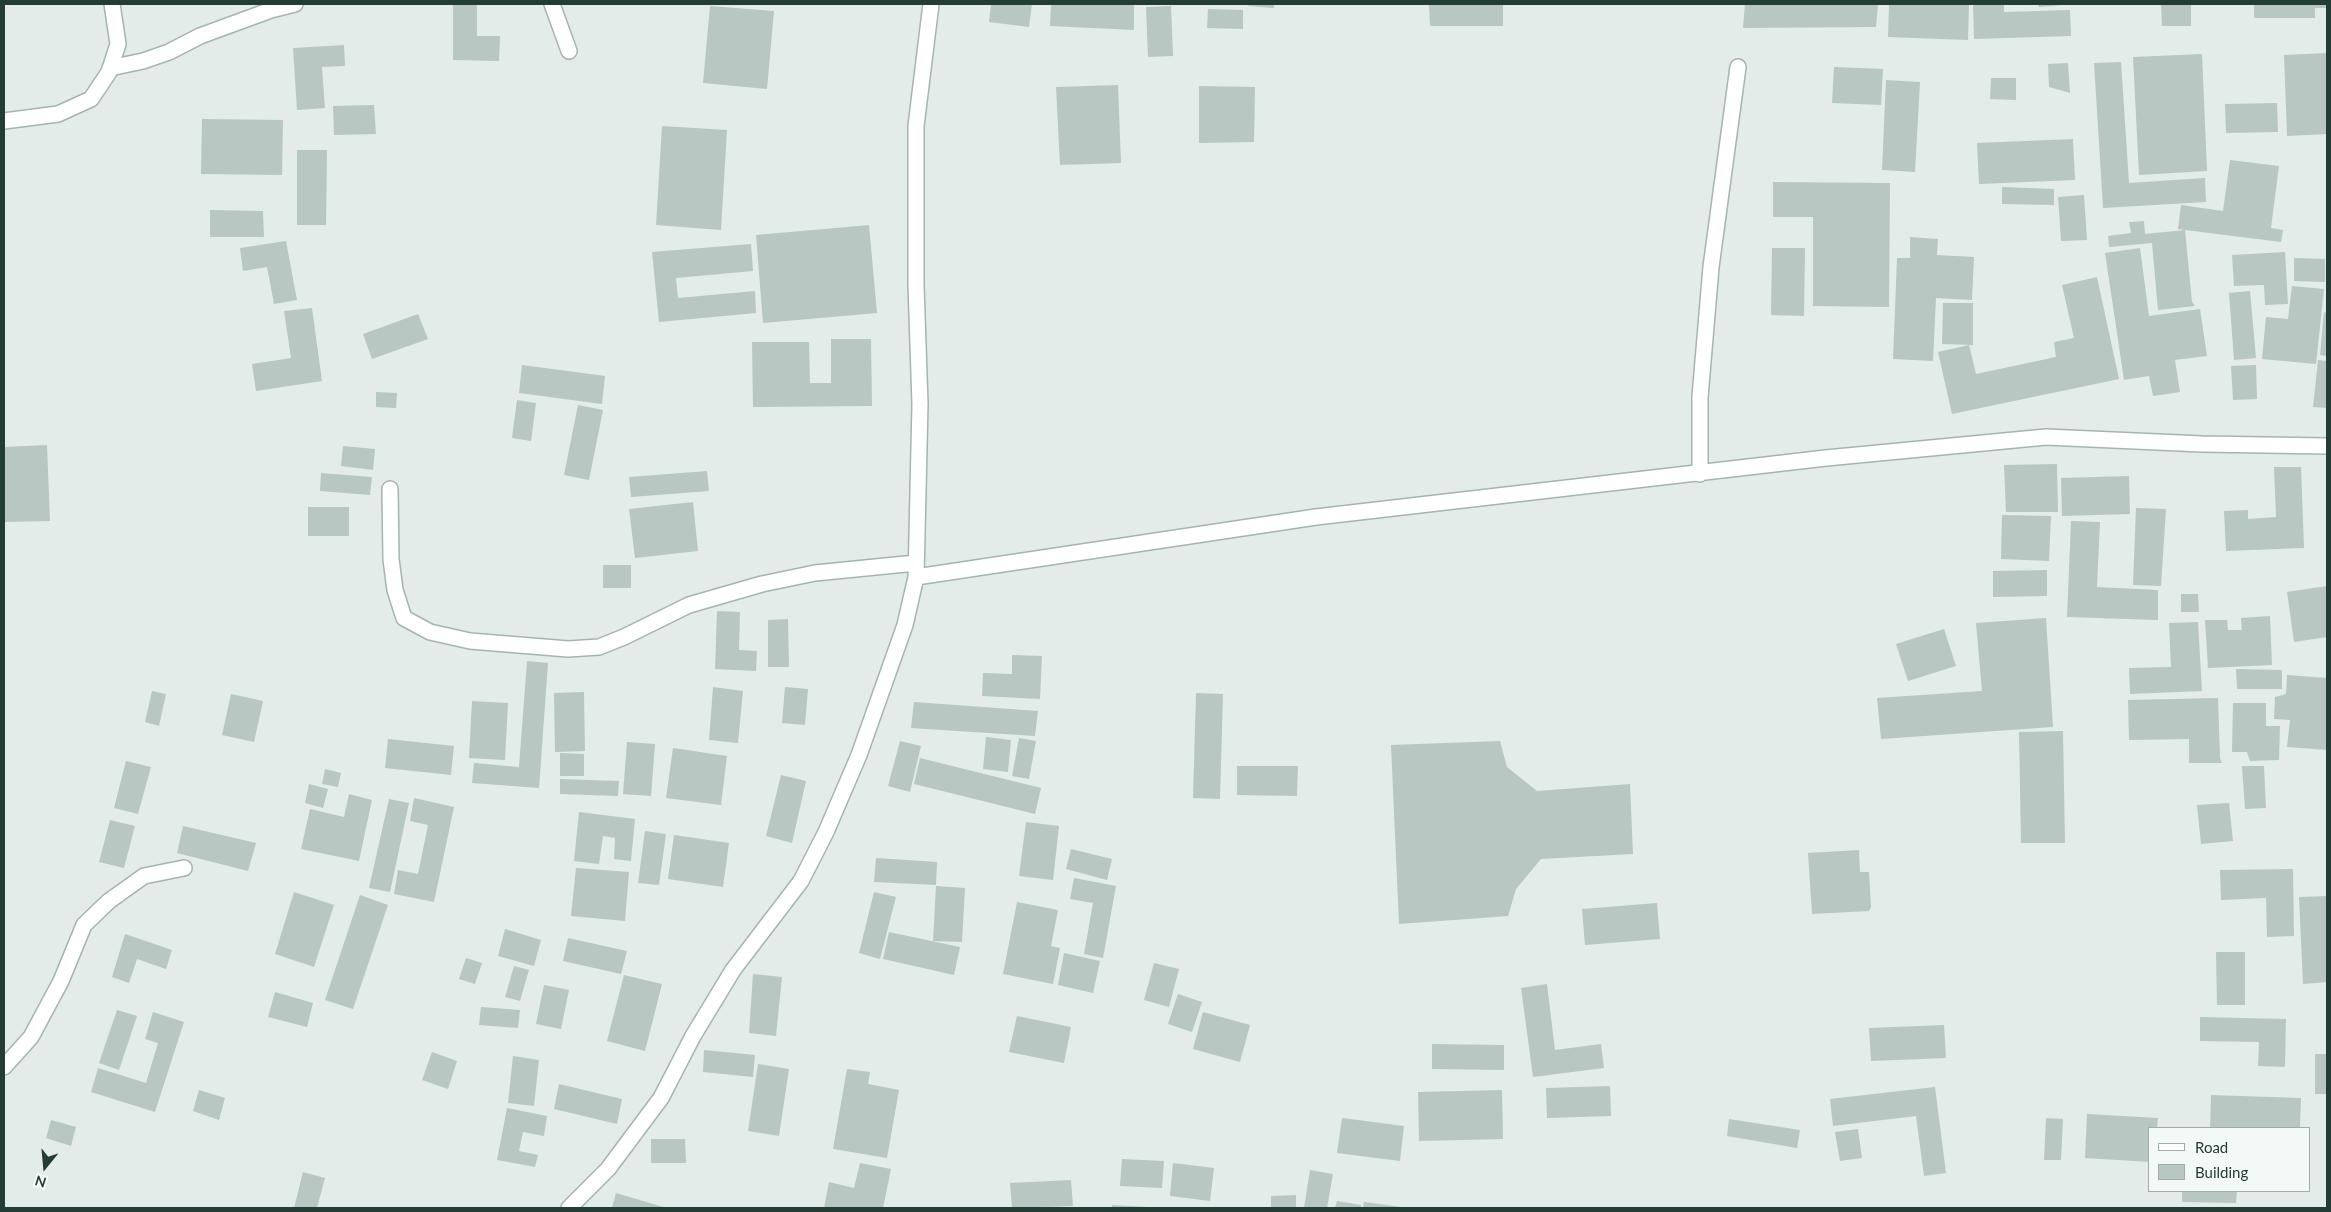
<!DOCTYPE html>
<style>
body{margin:0}
#map{position:relative;width:2331px;height:1212px;overflow:hidden;background:#e3ece8;font-family:Lato,sans-serif}
canvas{display:block}
.frame{position:absolute;inset:0;border:5px solid #243c36;pointer-events:none}
.legend{position:absolute;left:2148px;top:1127px;width:162px;height:65px;box-sizing:border-box;background:#f3f9f6;border:1px solid #a0ada9;margin:0;padding:6px 9px;list-style:none;font-size:15px;color:#243c36}
.legend li{display:flex;align-items:center;gap:10px;height:25px}
.legend b{width:25px;border:1px solid #a0ada9}
.north{position:absolute;left:20px;top:1142px;width:50px;height:50px;-webkit-text-stroke:4px #f3f9f6;paint-order:stroke;rotate:197deg;font-size:14px;font-weight:700;line-height:20px;text-align:center;color:#243c36}
.north::after{content:'';display:block;margin:auto;width:18px;height:22px;background:#243c36;clip-path:polygon(50% 0,100% 100%,50% 72%,0 100%)}
</style>
<div id="map">
<canvas width="2331" height="1212"></canvas>
<div class="frame"></div>
<ul class="legend">
<li><b style="height:6px;background:#fff"></b>Road</li>
<li><b style="height:14px;background:#b8c7c1"></b>Building</li>
</ul>
<div class="north">N</div>
</div>
<script>
const c = document.querySelector('canvas').getContext('2d');
c.lineJoin = 'round';
function fill(path, color) { c.fillStyle = color; c.fill(path, 'evenodd'); }
const poly = rows => new Path2D(rows.map(r => 'M' + r).join(''));
function trace(path, color, width, dash) { c.strokeStyle = color; c.lineWidth = width; c.lineCap = dash ? 'butt' : 'round'; c.setLineDash(dash || []); c.stroke(path); }
fill(poly([
 [453,4,477,4,477,36,500,36,499,61,453,60],
 [991,4,1032,4,1029,27,989,22],
 [1051,4,1134,4,1134,30,1050,26],
 [1249,4,1274,4,1274,8,1248,6],
 [1429,4,1503,4,1503,26,1430,26],
 [1745,4,1878,4,1876,27,1743,28],
 [1889,4,1969,4,1968,40,1888,37],
 [1973,4,2004,4,2004,12,2070,10,2071,36,1974,39],
 [2038,4,2063,4,2063,5,2039,7],
 [2161,4,2191,4,2191,26,2162,26],
 [2254,4,2327,4,2327,8,2315,8,2315,18,2254,18],
 [710,6,774,11,767,89,703,83],
 [1171,6,1173,56,1148,57,1146,7],
 [1208,9,1243,10,1243,29,1207,28],
 [344,45,345,66,322,67,325,108,297,110,293,48],
 [2327,53,2327,134,2287,136,2284,55],
 [2202,54,2207,171,2139,175,2133,57],
 [2121,62,2129,183,2205,178,2206,202,2103,208,2094,63],
 [2068,63,2070,93,2049,87,2048,64],
 [1834,67,1883,69,1881,105,1832,103],
 [1991,78,2016,78,2016,100,1990,99],
 [1886,80,1920,82,1915,172,1882,170],
 [1118,85,1121,163,1060,165,1056,87],
 [1199,86,1255,87,1254,142,1199,143],
 [2277,103,2278,132,2226,133,2225,104],
 [374,105,376,134,334,135,333,106],
 [202,119,283,120,282,175,201,174],
 [662,126,727,130,721,230,656,225],
 [2073,139,2075,180,1979,184,1977,143],
 [297,150,327,150,326,225,297,225],
 [2230,160,2279,166,2271,228,2283,230,2281,242,2185,230,2192,302,2195,306,2158,310,2152,243,2109,247,2108,236,2131,233,2129,222,2144,221,2145,234,2185,230,2178,229,2181,205,2223,211],
 [1773,182,1890,183,1889,307,1813,306,1813,217,1773,217],
 [2002,187,2054,189,2054,205,2002,204],
 [2084,195,2087,240,2061,241,2058,197],
 [210,210,263,211,264,237,210,237],
 [869,225,877,313,763,323,756,235],
 [1910,237,1938,239,1937,255,1974,257,1972,300,1936,298,1933,361,1893,359,1897,258,1910,258],
 [286,241,297,300,274,304,267,267,243,271,240,248],
 [751,244,753,271,676,278,678,298,755,291,756,313,659,322,652,252],
 [1772,248,1805,248,1804,316,1771,315],
 [2140,248,2149,316,2200,309,2207,356,2175,360,2180,392,2153,396,2149,376,2124,380,2105,253],
 [2285,252,2288,304,2265,305,2264,285,2234,286,2232,255],
 [2294,258,2325,259,2325,282,2294,281],
 [2097,277,2119,379,1952,414,1938,352,1969,345,1976,374,2056,357,2054,342,2074,338,2062,285],
 [2292,286,2324,289,2316,364,2262,359,2266,317,2288,319],
 [2250,291,2256,358,2234,360,2229,293],
 [1943,303,1973,303,1973,345,1942,344],
 [312,308,322,381,256,391,252,364,291,358,284,311],
 [2324,312,2327,313,2327,356,2320,355],
 [418,314,428,339,372,359,363,334],
 [831,339,871,339,872,406,753,407,752,342,809,342,810,383,831,383],
 [2318,360,2327,361,2327,408,2313,407],
 [522,365,605,376,602,404,519,393],
 [2256,365,2257,399,2233,400,2231,366],
 [376,392,397,393,396,408,376,407],
 [517,400,536,403,531,441,512,438],
 [578,405,603,410,589,480,564,475],
 [47,445,50,521,5,522,4,447],
 [343,446,375,449,373,470,341,466],
 [2057,464,2058,512,2006,512,2004,465],
 [2274,467,2301,467,2304,548,2226,551,2224,511,2248,510,2248,519,2276,517],
 [707,471,709,491,631,497,629,477],
 [321,473,372,477,370,495,320,491],
 [2129,476,2130,514,2062,516,2061,478],
 [693,502,698,551,635,558,629,509],
 [308,507,349,507,349,536,308,536],
 [2136,508,2166,509,2161,586,2133,585],
 [2002,515,2051,516,2049,561,2001,559],
 [2071,521,2100,522,2097,587,2158,590,2158,620,2067,617],
 [603,565,631,565,631,588,603,588],
 [2047,570,2047,596,1993,597,1993,571],
 [2327,586,2327,637,2294,642,2287,592],
 [2181,594,2198,594,2199,612,2181,612],
 [717,611,740,612,739,650,757,651,756,671,715,669],
 [2270,616,2272,665,2208,668,2205,620,2227,620,2228,630,2242,630,2241,618],
 [2046,618,2053,727,1881,739,1877,698,1982,691,1976,623],
 [788,619,789,667,768,667,768,620],
 [2198,622,2202,691,2130,694,2129,668,2171,667,2169,623],
 [1944,629,1956,666,1908,681,1896,644],
 [1012,655,1042,656,1040,699,982,696,983,673,1012,674],
 [527,661,548,663,539,788,472,783,474,763,519,767],
 [2236,669,2282,670,2282,689,2237,689],
 [2287,675,2327,678,2327,750,2287,747,2290,720,2274,719,2275,697,2286,694],
 [713,687,743,691,738,743,709,740],
 [785,687,808,689,805,725,782,723],
 [152,691,166,694,159,726,145,722],
 [584,692,585,751,555,752,554,693],
 [1196,693,1223,694,1220,799,1193,798],
 [231,694,263,701,254,742,222,735],
 [2218,698,2220,758,2222,763,2189,763,2189,739,2129,740,2128,700],
 [472,701,508,703,505,760,469,758],
 [914,702,1038,711,1035,736,911,728],
 [2233,703,2266,703,2266,726,2280,726,2279,760,2250,761,2247,752,2232,752],
 [2063,731,2065,843,2021,843,2019,732],
 [986,737,1011,740,1008,772,983,769],
 [1019,738,1036,741,1029,779,1012,776],
 [388,739,454,746,451,775,385,768],
 [900,741,921,746,910,792,888,786],
 [1500,741,1507,767,1537,791,1630,784,1633,854,1541,859,1516,889,1508,916,1399,924,1391,745],
 [627,742,655,744,651,796,623,794],
 [673,748,727,756,721,805,666,798],
 [560,753,584,754,584,776,560,776],
 [920,758,1041,788,1035,814,914,784],
 [126,761,151,767,138,814,114,808],
 [1237,766,1298,766,1297,796,1237,795],
 [2242,766,2264,766,2266,808,2245,809],
 [325,769,341,773,338,787,322,784],
 [781,775,806,781,792,843,766,836],
 [560,779,619,781,618,796,560,794],
 [309,784,328,789,323,808,305,803],
 [349,794,372,800,359,861,301,849,310,809,344,817],
 [414,798,454,807,434,902,394,894,398,870,418,874,428,825,410,821],
 [389,799,409,803,390,892,369,888],
 [2229,803,2233,841,2201,844,2197,805],
 [579,812,635,819,631,861,614,859,615,838,603,836,599,864,574,861],
 [110,820,135,826,124,868,99,862],
 [1026,822,1059,826,1053,880,1019,876],
 [183,826,256,843,248,871,177,853],
 [645,831,666,834,659,885,638,883],
 [674,835,729,843,723,887,668,879],
 [1071,849,1112,859,1107,880,1066,869],
 [1859,850,1860,872,1869,872,1871,907,1869,911,1812,914,1808,853],
 [876,858,937,862,936,885,874,882],
 [576,868,629,872,625,921,571,916],
 [2293,869,2294,936,2267,937,2266,898,2221,900,2220,870],
 [1074,878,1116,886,1103,958,1084,954,1093,903,1070,899],
 [936,886,965,888,962,942,933,941],
 [294,892,334,905,314,967,275,954],
 [874,892,896,897,880,959,859,953],
 [360,895,388,905,353,1009,325,1000],
 [2327,896,2327,982,2303,984,2299,897],
 [1017,902,1058,910,1051,946,1060,948,1053,984,1003,974],
 [1657,903,1660,939,1585,945,1582,909],
 [505,929,541,940,534,966,498,956],
 [889,932,960,947,954,975,883,959],
 [125,934,172,950,166,969,137,959,129,983,112,977],
 [568,938,627,951,621,974,563,961],
 [2216,952,2245,952,2245,1005,2217,1005],
 [1064,953,1100,961,1093,993,1058,985],
 [466,958,482,963,475,984,459,979],
 [1154,963,1179,969,1169,1007,1144,1000],
 [514,966,529,970,520,1001,505,997],
 [753,974,782,977,776,1036,749,1033],
 [624,975,662,984,645,1051,607,1041],
 [1547,984,1555,1050,1601,1044,1604,1068,1533,1077,1521,988],
 [544,985,569,990,561,1029,536,1024],
 [275,992,313,1003,307,1027,268,1017],
 [1178,994,1202,1002,1192,1032,1168,1024],
 [481,1007,520,1010,518,1028,479,1025],
 [117,1010,137,1016,119,1070,99,1063],
 [153,1012,184,1022,155,1112,91,1092,98,1068,146,1083,158,1043,145,1039],
 [1203,1012,1250,1025,1240,1062,1193,1049],
 [1017,1016,1071,1027,1064,1063,1009,1052],
 [2200,1017,2286,1019,2285,1067,2258,1066,2259,1042,2200,1041],
 [1944,1025,1946,1058,1871,1061,1869,1028],
 [1432,1044,1504,1045,1504,1070,1432,1069],
 [704,1050,755,1055,753,1077,703,1072],
 [432,1052,457,1061,448,1089,422,1080],
 [2315,1054,2327,1054,2327,1094,2315,1094],
 [513,1056,539,1060,534,1106,508,1103],
 [758,1064,789,1069,779,1136,748,1131],
 [847,1069,870,1072,868,1084,899,1090,887,1158,833,1149],
 [559,1084,622,1099,617,1124,554,1109],
 [1610,1086,1611,1116,1547,1118,1546,1088],
 [1935,1087,1946,1173,1924,1176,1916,1116,1833,1126,1830,1099],
 [199,1090,225,1098,219,1120,193,1111],
 [1502,1090,1503,1139,1419,1141,1418,1092],
 [2211,1095,2301,1098,2300,1128,2210,1128],
 [507,1108,547,1116,544,1136,523,1132,519,1151,538,1155,535,1167,497,1160],
 [2087,1114,2158,1118,2157,1128,2150,1128,2150,1162,2085,1158],
 [1342,1118,1404,1126,1400,1161,1337,1153],
 [2046,1118,2063,1119,2061,1160,2044,1160],
 [1729,1119,1800,1130,1797,1148,1727,1136],
 [51,1120,76,1127,71,1146,46,1138],
 [1858,1129,1862,1158,1840,1161,1835,1132],
 [651,1139,685,1139,686,1163,651,1163],
 [1122,1159,1164,1161,1162,1188,1120,1186],
 [860,1163,891,1169,883,1208,824,1208,829,1182,854,1188],
 [1173,1163,1214,1168,1210,1201,1170,1196],
 [1310,1170,1333,1174,1327,1208,1304,1208],
 [303,1172,325,1178,317,1208,294,1208],
 [1071,1180,1073,1206,1012,1208,1010,1183],
 [2182,1191,2237,1191,2236,1203,2182,1202],
 [616,1193,667,1208,612,1208],
 [1296,1195,1296,1208,1271,1208,1271,1196],
 [1337,1201,1361,1205,1361,1208,1335,1208],
 [1364,1202,1402,1207,1402,1208,1363,1208],
 [1112,1205,1148,1207,1148,1208,1112,1208]
]), '#b8c7c1');
const minor = poly([
 [552,4,569,51],
 [110,68,143,61,169,52,200,36,271,10,295,4],
 [4,121,58,114,91,99,109,72,118,44,112,4],
 [1700,474,1700,397,1711,267,1738,67],
 [390,489,391,559,395,590,404,618,430,632,470,641,568,649,599,647,624,637,689,605,762,584,815,573,916,563],
 [916,577,1316,517,1826,458,2046,437,2202,444,2327,446],
 [4,1067,31,1037,61,981,84,925,109,901,144,876,184,868],
 [569,1208,608,1169,661,1098,693,1036,733,970,801,881,826,832,859,755,905,625,916,577,920,404,916,285,916,126,931,4]
]);
trace(minor, '#a6b4af', 18);
trace(minor, '#fff', 15);
</script>
